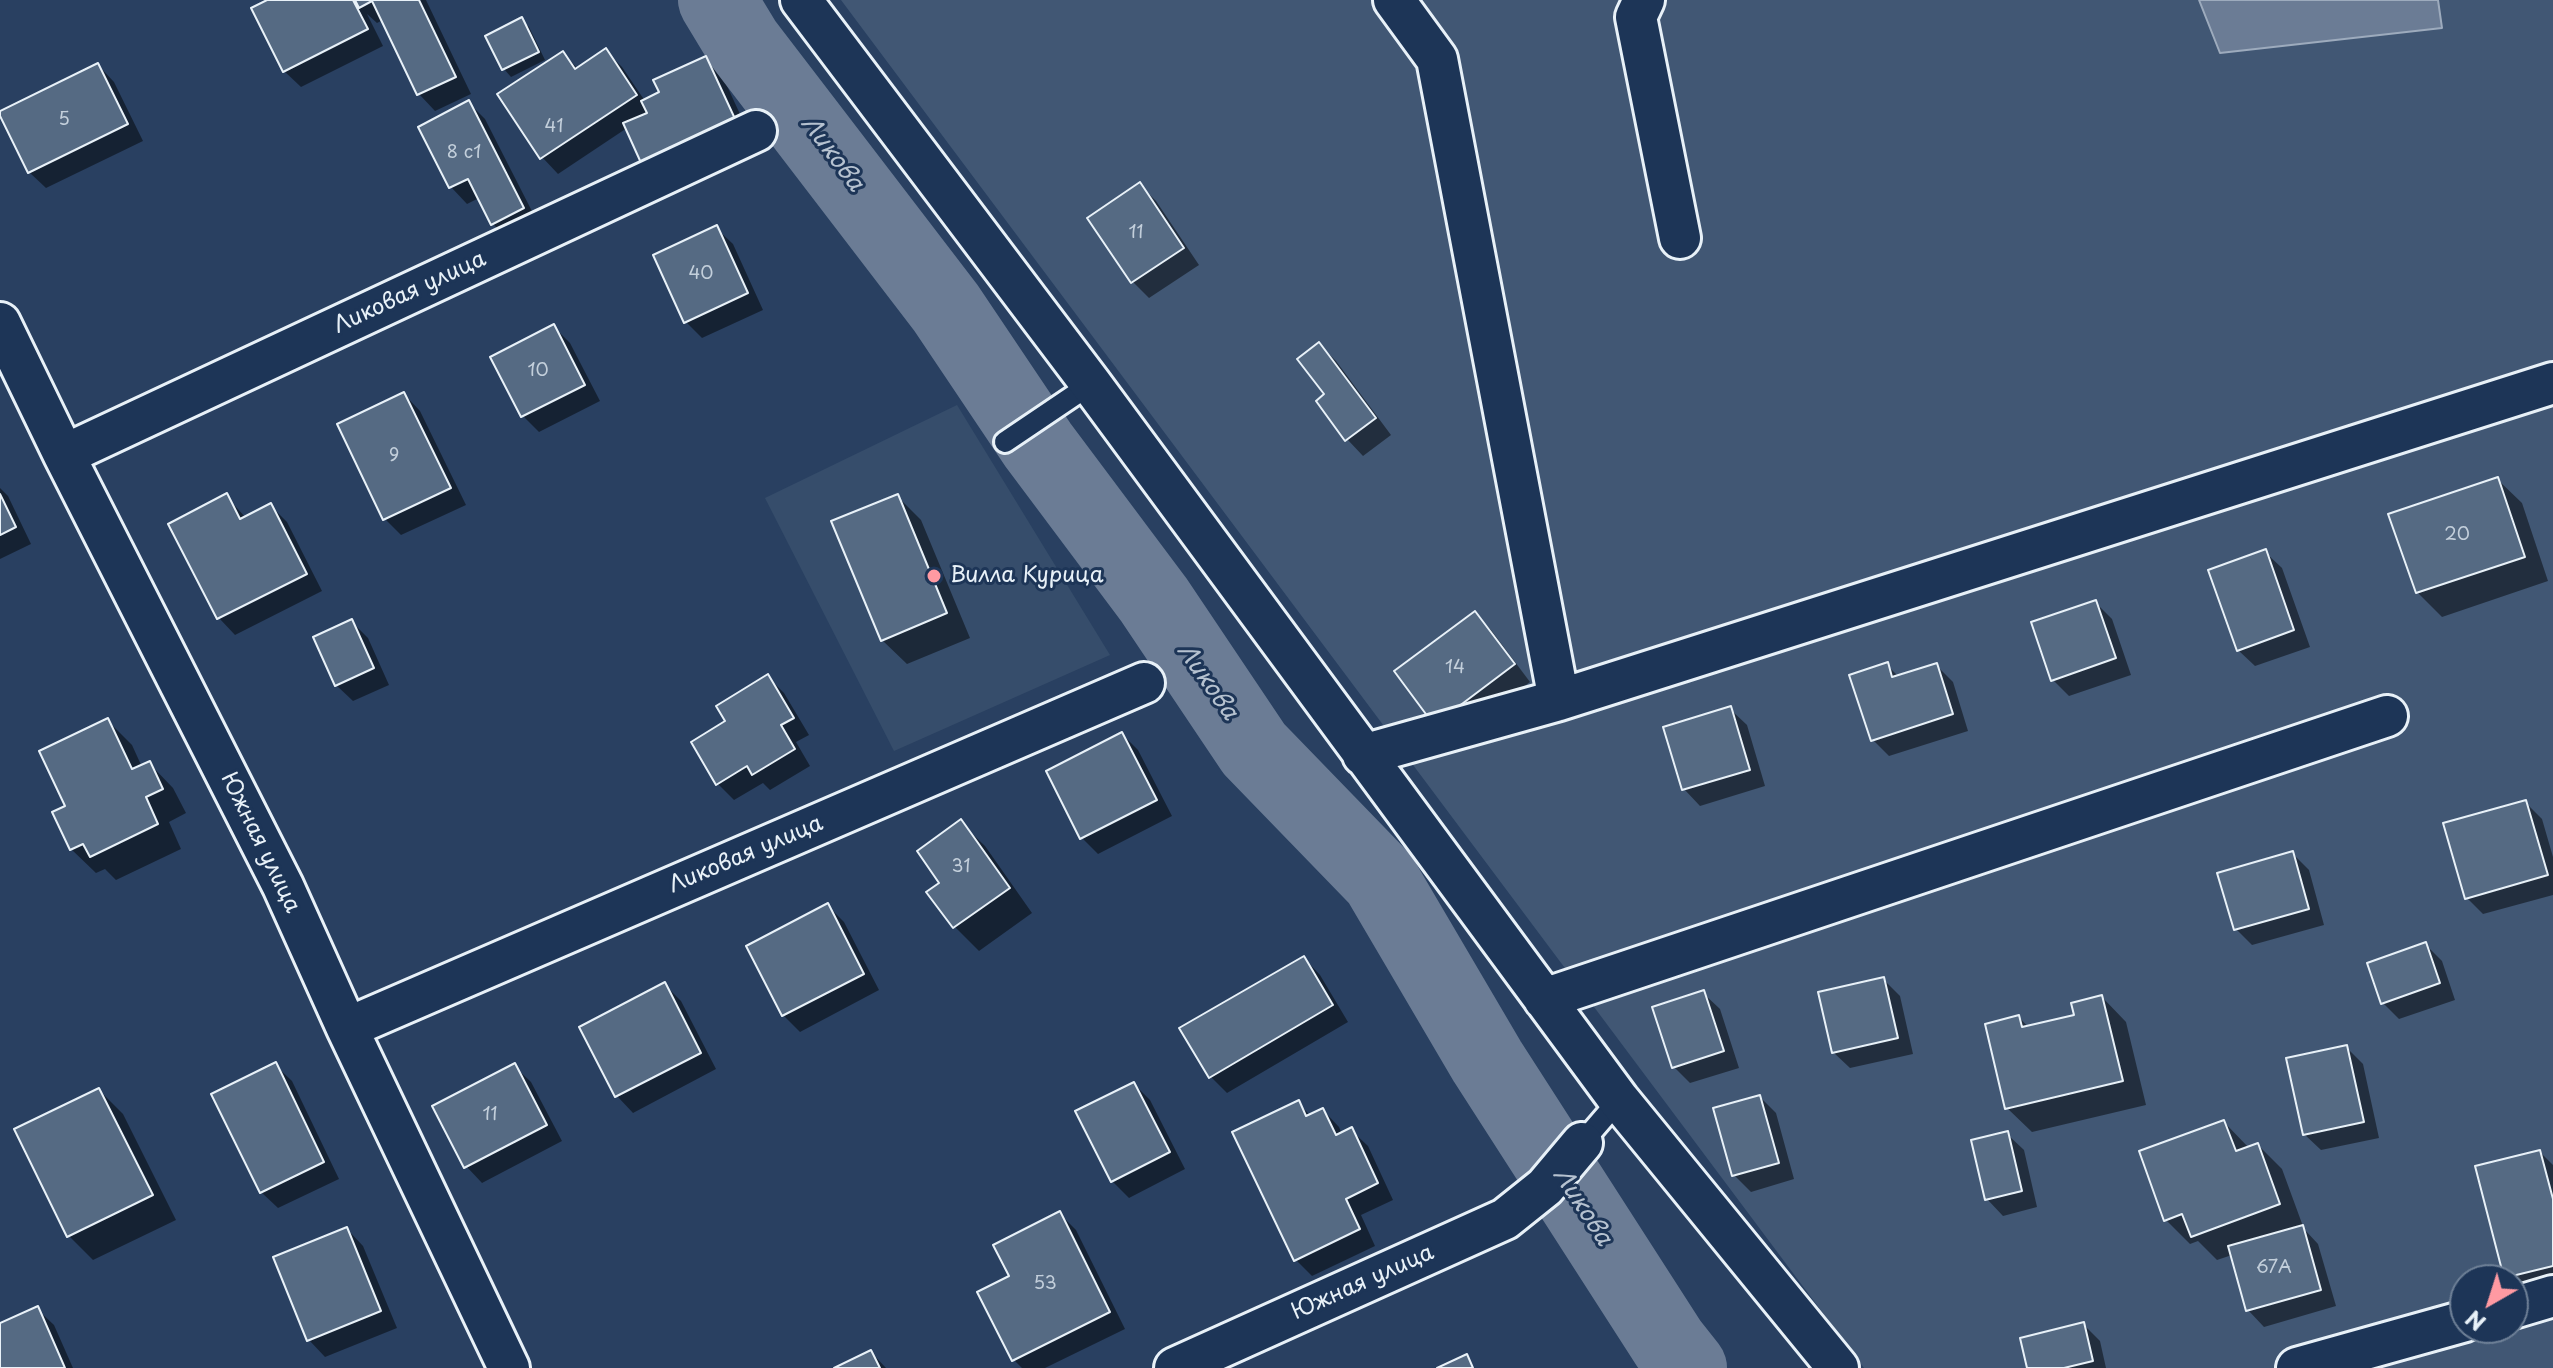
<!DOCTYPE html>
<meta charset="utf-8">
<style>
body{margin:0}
#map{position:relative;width:2553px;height:1368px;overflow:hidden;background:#294061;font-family:"Playpen Sans",sans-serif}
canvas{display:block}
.north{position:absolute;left:2449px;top:1264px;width:80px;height:80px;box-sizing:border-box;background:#1d3557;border:2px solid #6e8097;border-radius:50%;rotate:219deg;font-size:22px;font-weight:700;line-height:32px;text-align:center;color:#e8f1f8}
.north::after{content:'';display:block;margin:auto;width:28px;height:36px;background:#ff9aa2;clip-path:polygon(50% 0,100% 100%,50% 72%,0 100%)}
</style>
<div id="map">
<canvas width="2553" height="1368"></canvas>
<div class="north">N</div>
</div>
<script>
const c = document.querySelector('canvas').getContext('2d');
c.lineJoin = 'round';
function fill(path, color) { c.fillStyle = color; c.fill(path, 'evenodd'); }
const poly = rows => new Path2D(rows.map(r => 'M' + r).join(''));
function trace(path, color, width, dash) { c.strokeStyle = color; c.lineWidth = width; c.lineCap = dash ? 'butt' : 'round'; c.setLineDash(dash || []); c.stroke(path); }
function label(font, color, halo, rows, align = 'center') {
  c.font = font + ' "Playpen Sans",sans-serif'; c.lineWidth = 6; c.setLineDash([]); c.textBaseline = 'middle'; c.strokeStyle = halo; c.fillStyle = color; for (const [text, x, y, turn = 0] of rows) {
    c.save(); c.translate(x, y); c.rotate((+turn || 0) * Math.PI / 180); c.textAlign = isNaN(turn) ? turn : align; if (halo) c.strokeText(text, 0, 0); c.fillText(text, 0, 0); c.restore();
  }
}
fill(poly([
 [957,405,1110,655,894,751,765,498]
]), '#364d6b');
fill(poly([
 [841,0,2553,0,2553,1368,1864,1368],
 [2465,1280,2513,1280,2513,1328,2465,1328]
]), '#415774');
const water = poly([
 [2199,0,2438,0,2442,28,2220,53,2199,0]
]);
fill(water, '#6b7c95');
trace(water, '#9dabbd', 2);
fill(poly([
 [272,0,426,0,471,94,435,111,419,94,383,20,377,23,367,14,383,46,301,87,284,71],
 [521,20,529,27,545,60,511,77,504,69],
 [606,51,622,67,645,101,662,93,706,58,722,75,751,138,627,128,558,174,542,157,563,53,578,69],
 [98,65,114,82,143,141,46,188,29,172],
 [469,103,485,119,539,225,509,240,493,224,479,198,467,204,451,187],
 [1140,185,1156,201,1199,265,1149,298,1133,282],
 [716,228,733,244,763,310,702,338,686,322],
 [554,327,570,343,600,401,539,432,523,416],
 [1319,344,1336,361,1391,435,1363,456,1347,439,1327,395],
 [404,394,420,411,466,505,401,535,385,519],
 [2497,479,2522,503,2548,581,2442,617,2417,592],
 [0,488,8,496,31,544,0,559],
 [226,496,246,518,270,505,287,522,322,591,235,635,219,618],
 [897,496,921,520,970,638,907,664,882,640],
 [2265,552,2282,568,2310,647,2255,666,2238,650],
 [2096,603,2112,619,2131,675,2069,696,2053,680],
 [1475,613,1491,630,1530,682,1452,740,1436,723],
 [352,622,368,638,389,685,353,701,336,685],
 [1887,665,1899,677,1936,665,1953,682,1968,731,1889,756,1872,739],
 [768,677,784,693,809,735,796,742,810,766,770,790,763,783,734,800,718,784,728,722],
 [1730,709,1747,725,1765,786,1700,806,1684,789],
 [107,720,132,745,142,767,149,763,173,788,186,813,169,822,181,849,116,880,105,869,96,873,71,849,67,807],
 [1122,734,1138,750,1172,816,1098,854,1082,838],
 [2525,802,2542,819,2553,857,2553,895,2483,914,2467,898],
 [960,822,985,846,1032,913,979,951,955,927,929,892,942,883],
 [2292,853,2309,870,2324,925,2252,945,2236,929],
 [828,906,844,922,879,990,800,1032,783,1015],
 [2426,945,2442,961,2455,1000,2399,1019,2383,1003],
 [1304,958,1320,975,1348,1022,1227,1093,1210,1076],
 [1883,979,1900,996,1913,1054,1850,1068,1833,1052],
 [665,985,681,1001,716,1069,633,1113,617,1096,582,1028],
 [1703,993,1720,1009,1739,1068,1690,1083,1674,1067],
 [2102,997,2126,1022,2146,1105,2032,1132,2007,1108,2019,1017,2029,1028,2076,1016],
 [2346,1047,2363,1064,2379,1138,2321,1150,2304,1134],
 [275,1065,292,1081,339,1179,278,1208,261,1192],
 [514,1066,531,1082,562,1141,482,1183,466,1166],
 [1134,1084,1150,1100,1185,1169,1129,1198,1112,1181],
 [99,1090,123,1114,176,1220,93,1260,69,1236],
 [1760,1097,1776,1113,1794,1179,1751,1192,1734,1175],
 [1298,1103,1311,1116,1323,1110,1339,1127,1342,1134,1351,1130,1368,1146,1393,1200,1361,1215,1375,1246,1312,1276,1296,1260],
 [2224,1122,2249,1148,2258,1145,2282,1169,2304,1229,2318,1244,2336,1306,2264,1327,2248,1310,2232,1255,2217,1260,2198,1241,2190,1244,2166,1220],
 [2007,1134,2024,1150,2037,1207,2003,1216,1987,1199],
 [2540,1152,2553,1165,2553,1286,2522,1294,2513,1285,2513,1280,2505,1277],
 [1060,1214,1076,1230,1125,1329,1045,1368,1022,1368,1013,1359,1011,1277],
 [347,1229,363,1246,397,1328,325,1357,309,1340,275,1258],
 [37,1309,54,1325,73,1368,0,1368,0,1325],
 [2083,1324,2100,1341,2106,1368,2029,1368],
 [871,1352,886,1368,838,1368]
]), '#0007');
trace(poly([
 [717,0,743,43,946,308,1038,445,1154,600,1254,749,1380,879,1487,1061,1669,1344,1688,1368]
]), '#6b7c95', 78);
const building = poly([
 [267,0,353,0,368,29,283,72,251,8,267,0],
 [355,0,419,0,456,77,417,95,372,1,359,8,355,0],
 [522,17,539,52,502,70,485,36,522,17],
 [606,48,637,95,540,159,497,94,563,51,575,69,606,48],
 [706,56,736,121,642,165,623,123,647,113,641,101,659,92,653,80,706,56],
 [98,63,128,124,28,173,0,116,0,111,98,63],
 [469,100,524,208,491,225,468,179,449,188,418,127,469,100],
 [1140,182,1184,248,1131,283,1087,218,1140,182],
 [717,225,748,293,684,323,653,255,717,225],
 [554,324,585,385,521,417,490,357,554,324],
 [1319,342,1376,418,1345,441,1316,401,1324,394,1297,359,1319,342],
 [404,392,451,488,383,520,337,424,404,392],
 [2498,477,2525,557,2416,593,2388,514,2498,477],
 [227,493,240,519,271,503,307,574,217,619,168,524,227,493],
 [0,494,16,527,0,535,0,494],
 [898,494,947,613,881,641,831,521,898,494],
 [2266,549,2294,630,2237,651,2208,570,2266,549],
 [2096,600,2116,658,2051,681,2031,622,2096,600],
 [1475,611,1515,664,1434,725,1394,671,1475,611],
 [352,619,374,668,335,686,313,637,352,619],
 [1888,662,1892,677,1937,663,1953,714,1871,741,1849,675,1888,662],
 [768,674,794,718,781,725,795,749,752,775,747,766,716,785,691,742,725,721,716,706,768,674],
 [1731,706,1750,770,1682,790,1663,727,1731,706],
 [108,718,132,769,150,761,163,789,146,797,158,824,90,857,83,844,70,850,52,812,65,806,39,751,108,718],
 [1122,732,1157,800,1080,839,1046,771,1122,732],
 [2526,800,2548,875,2465,899,2443,823,2526,800],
 [961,819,1010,888,953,928,926,892,939,883,917,851,961,819],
 [2293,851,2309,909,2234,930,2217,873,2293,851],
 [828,903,864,974,782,1016,746,946,828,903],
 [2426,942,2440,983,2381,1004,2367,963,2426,942],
 [1304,956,1333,1005,1209,1078,1179,1028,1304,956],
 [1884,977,1898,1038,1832,1053,1818,992,1884,977],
 [665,982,701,1053,615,1097,579,1027,665,982],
 [1704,990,1724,1051,1672,1068,1652,1007,1704,990],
 [2102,995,2123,1081,2005,1109,1985,1024,2019,1015,2022,1027,2074,1015,2071,1003,2102,995],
 [2347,1045,2364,1122,2303,1135,2286,1058,2347,1045],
 [276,1062,324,1162,260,1193,211,1094,276,1062],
 [515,1063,547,1125,464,1168,432,1106,515,1063],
 [1134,1082,1170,1152,1111,1182,1075,1111,1134,1082],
 [99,1088,153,1195,67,1237,14,1129,99,1088],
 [1760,1095,1779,1163,1732,1176,1713,1108,1760,1095],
 [1299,1100,1306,1116,1323,1108,1336,1135,1352,1127,1378,1183,1346,1199,1360,1229,1294,1261,1232,1132,1299,1100],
 [2224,1120,2236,1151,2258,1143,2280,1204,2191,1237,2182,1214,2164,1221,2139,1151,2224,1120],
 [2008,1131,2022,1191,1985,1200,1971,1140,2008,1131],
 [2540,1150,2553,1199,2553,1266,2504,1278,2475,1166,2540,1150],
 [1060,1211,1110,1312,1012,1361,977,1292,1009,1276,993,1245,1060,1211],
 [2303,1225,2321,1290,2246,1311,2228,1246,2303,1225],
 [347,1227,381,1311,307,1341,273,1257,347,1227],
 [38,1306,65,1368,0,1368,0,1323,38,1306],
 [2084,1322,2093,1361,2064,1368,2027,1368,2020,1338,2084,1322],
 [871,1350,880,1368,834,1368,871,1350],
 [1467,1354,1473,1368,1437,1368,1467,1354]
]);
fill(building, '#556a83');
trace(building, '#e8f1f8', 2);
const service = poly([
 [1005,442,1091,384],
 [1582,1143,1619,1100]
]);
const minor = poly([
 [801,0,1091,384,1619,1100,1838,1368],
 [1394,0,1437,59,1559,700],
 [1644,0,1636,17,1680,238],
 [0,323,64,455,283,886,347,1028,509,1368],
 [64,455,756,131],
 [1363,755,1559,700,2553,383],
 [1544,999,2387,716],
 [347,1028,1144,683],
 [2513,1308,2553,1296],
 [1175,1368,1505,1219,1545,1187,1582,1143],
 [2297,1368,2465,1321]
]);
trace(service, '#e8f1f8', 26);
trace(minor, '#e8f1f8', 46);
trace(service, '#1d3557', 20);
trace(minor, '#1d3557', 40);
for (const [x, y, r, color] of [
 [934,576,8,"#ff9aa2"]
]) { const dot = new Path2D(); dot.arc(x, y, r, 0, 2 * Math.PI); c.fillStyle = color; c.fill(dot); trace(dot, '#1d3557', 3); }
label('18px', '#c3cfdb', null, [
 ["5",64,120],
 ["41",554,127],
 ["8 с1",464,153],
 ["11",1136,233],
 ["40",701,274],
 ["10",538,371],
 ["9",394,456],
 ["20",2457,535],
 ["14",1455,668],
 ["31",961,867],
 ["11",490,1115],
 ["67А",2274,1268],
 ["53",1045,1284]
]);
label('22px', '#e8f1f8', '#1d3557', [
 ["Ликовая улица",410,293,-25],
 ["Южная улица",260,843,64],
 ["Ликовая улица",746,855,-23],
 ["Южная улица",1363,1283,-24]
]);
label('22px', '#e8f1f8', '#1d3557', [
 ["Вилла Курица",950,576]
], 'left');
label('italic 24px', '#b6c2d0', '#1d3557', [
 ["Ликова",832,154,53],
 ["Ликова",1207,682,55],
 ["Ликова",1582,1207,57]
]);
</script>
